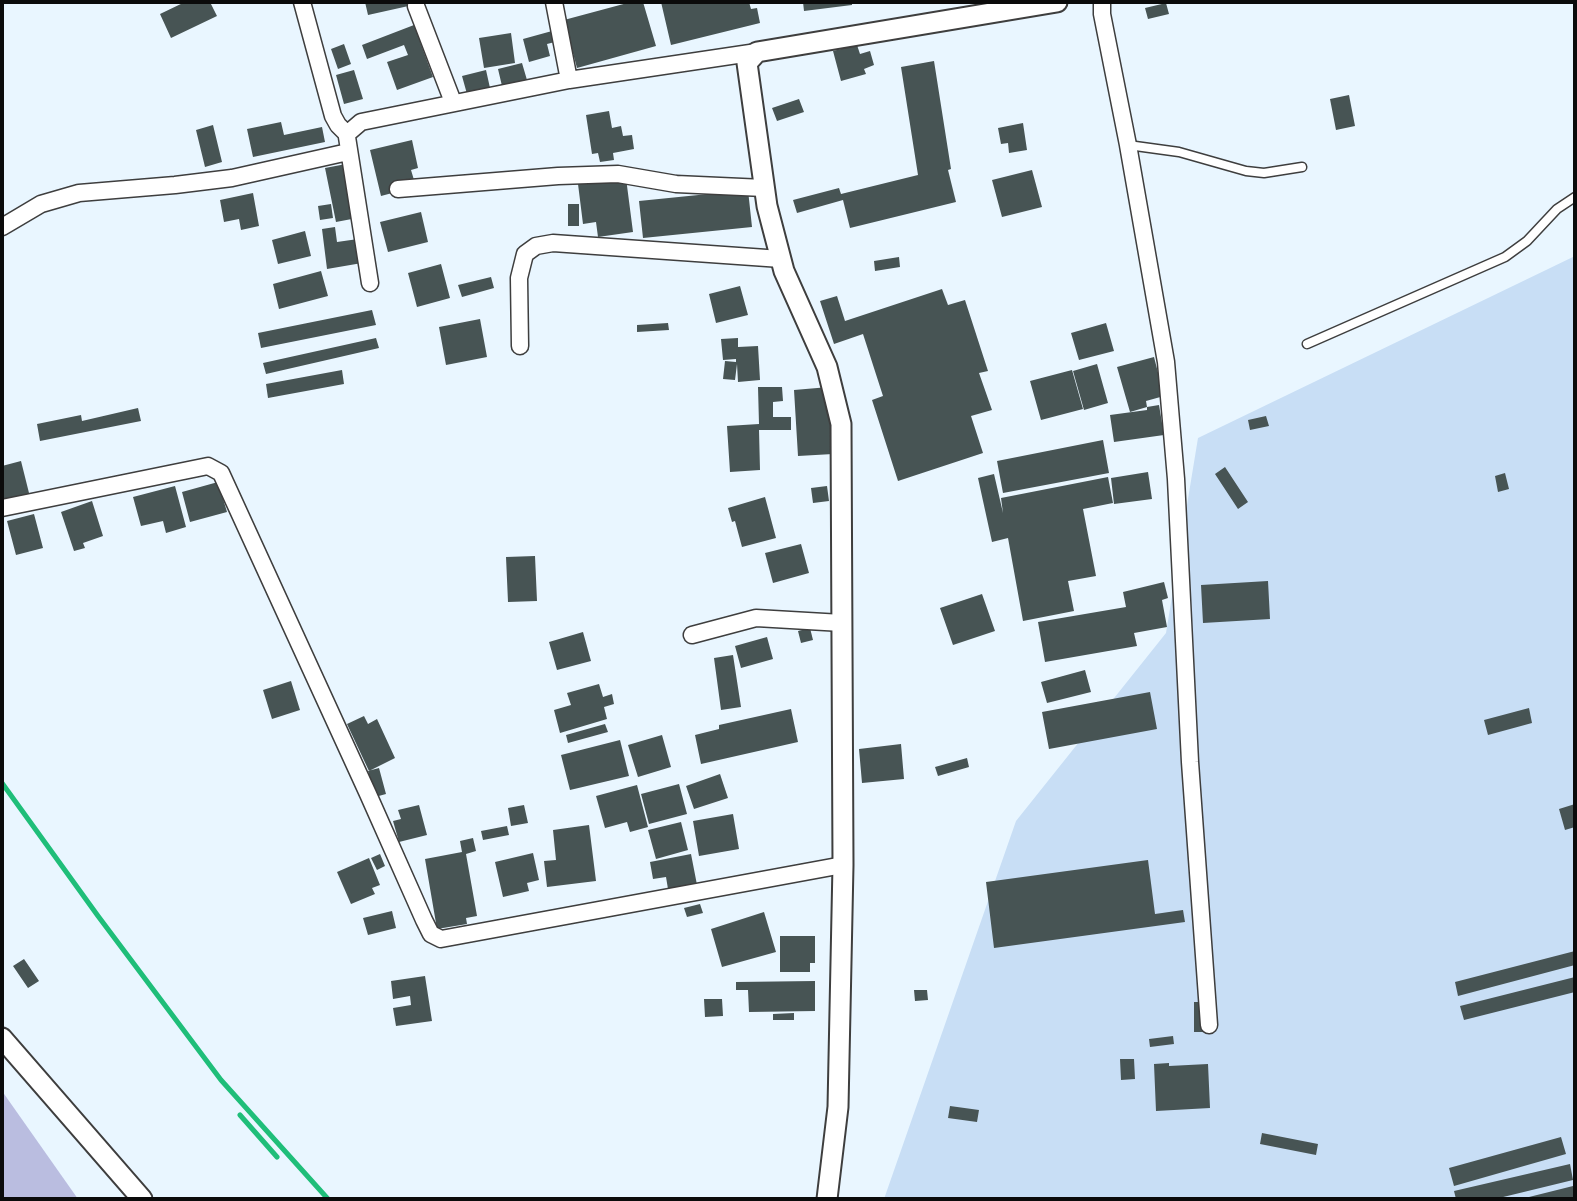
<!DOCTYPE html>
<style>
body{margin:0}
#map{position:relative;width:1577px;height:1201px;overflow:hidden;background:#e9f6ff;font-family:Merriweather,serif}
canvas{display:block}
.frame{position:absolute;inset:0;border:4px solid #0b0b0b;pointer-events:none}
</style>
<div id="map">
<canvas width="1577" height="1201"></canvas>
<div class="frame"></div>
</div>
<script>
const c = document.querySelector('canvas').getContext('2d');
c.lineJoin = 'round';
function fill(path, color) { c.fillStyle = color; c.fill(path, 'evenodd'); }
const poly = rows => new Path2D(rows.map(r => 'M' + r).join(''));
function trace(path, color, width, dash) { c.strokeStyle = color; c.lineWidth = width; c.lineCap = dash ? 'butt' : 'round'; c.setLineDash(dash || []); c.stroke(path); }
fill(poly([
 [1575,256,1575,1199,884,1199,1016,821,1166,633,1198,438]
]), '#c8def5');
fill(poly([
 [2,1091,78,1199,2,1199]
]), '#babde0');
fill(poly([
 [185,2,210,2,217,16,171,38,160,14],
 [365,2,412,2,413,5,368,15],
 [631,2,643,2,656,46,577,68,564,20],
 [661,2,749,2,751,9,757,8,760,23,671,45],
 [803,2,852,2,852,5,804,11],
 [1166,3,1169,14,1148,19,1145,8],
 [414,25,433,77,397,90,387,62,408,55,404,45,367,59,362,45],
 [552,31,555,42,547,44,550,56,529,62,523,39],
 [511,33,515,63,484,68,479,38],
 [344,44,351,64,338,69,331,49],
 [857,45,860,54,870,51,874,65,864,69,866,74,841,81,833,51],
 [934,61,951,169,948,170,956,202,850,228,843,200,797,213,793,200,839,188,841,194,918,175,901,67],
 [522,63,527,80,502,86,498,69],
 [354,70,363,99,344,104,336,75],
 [486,70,490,88,467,94,462,76],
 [1349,95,1355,126,1336,130,1330,99],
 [799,99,804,112,777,121,772,108],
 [609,111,612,128,621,126,623,136,632,135,634,149,613,153,614,160,600,162,598,153,592,154,586,115],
 [281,122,284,135,322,127,325,142,253,157,247,129],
 [1023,123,1027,150,1009,153,1008,143,1001,144,998,128],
 [213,125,222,162,205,167,196,130],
 [412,140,418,168,411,170,414,180,396,192,381,196,370,150],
 [346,164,357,218,336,222,325,168],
 [1032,170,1042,207,1002,217,992,180],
 [626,178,633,232,598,237,596,222,583,224,578,184],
 [748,190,752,227,643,238,639,201],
 [253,193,259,226,241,230,239,219,224,222,220,200],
 [331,204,333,218,320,220,318,206],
 [568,204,579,204,579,226,568,226],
 [421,212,428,242,388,252,380,222],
 [335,227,337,242,358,239,362,263,327,269,322,229],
 [305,231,311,256,278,264,272,240],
 [899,257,900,267,875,271,874,261],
 [441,264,450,298,417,307,408,273],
 [321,271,328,296,279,309,273,284],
 [491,277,494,288,462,297,458,285],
 [740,286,748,315,716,323,709,294],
 [942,289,948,305,965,300,988,371,979,373,992,410,971,416,983,453,898,481,872,400,883,396,863,334,834,344,820,301,837,296,845,321],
 [372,310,376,325,261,348,258,333],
 [480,319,487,357,446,365,439,327],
 [668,323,669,330,637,332,637,325],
 [1106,323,1114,351,1079,360,1071,333],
 [376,338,379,348,266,374,263,363],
 [738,338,738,347,758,346,760,380,738,382,737,364,735,380,723,379,725,361,736,362,736,359,723,360,721,339],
 [1154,357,1164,396,1146,401,1147,407,1130,412,1117,367],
 [1097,364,1108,403,1084,410,1073,371],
 [342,370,344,384,268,398,266,384],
 [1072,370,1083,409,1041,420,1030,381],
 [758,387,782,387,783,401,773,402,773,417,791,417,791,430,759,430,760,470,730,472,727,426,759,424],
 [829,387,833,454,798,456,794,390],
 [1159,405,1164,435,1114,442,1110,415,1147,410,1147,407],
 [138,408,141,421,40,441,37,424,81,415,82,421],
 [1266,416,1269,426,1250,430,1248,420],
 [1103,440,1109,473,1003,493,997,461],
 [21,461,30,497,3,504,2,466],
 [1225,467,1248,502,1238,509,1215,474],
 [1148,472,1152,499,1114,504,1111,478],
 [1505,473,1509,489,1498,492,1495,476],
 [994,474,1003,513,1001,498,1108,477,1113,503,1083,509,1096,576,1068,581,1074,611,1023,621,1008,538,992,542,978,478],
 [218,482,227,512,190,522,182,492],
 [175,486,186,527,166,533,163,521,141,526,133,497],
 [827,486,829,501,813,503,811,488],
 [765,497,776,538,742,547,735,521,732,522,728,508],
 [92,501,103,536,83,543,85,548,74,551,61,512],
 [34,514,43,548,16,555,7,521],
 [801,544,809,573,773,583,765,553],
 [535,556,537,601,508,602,506,557],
 [1268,581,1270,619,1203,623,1201,585],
 [1164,582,1168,598,1162,600,1167,627,1134,633,1137,646,1045,662,1038,622,1126,607,1123,592],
 [982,594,995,631,953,645,940,608],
 [810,628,813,640,801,643,798,631],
 [583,632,591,661,557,670,549,642],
 [767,637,773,659,741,668,735,646],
 [733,655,741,707,721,710,714,658],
 [1085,670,1091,692,1047,703,1041,682],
 [291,681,300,710,272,719,263,690],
 [599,684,603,697,612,694,614,704,604,707,607,719,560,733,554,710,571,705,567,693],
 [1150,692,1157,729,1049,749,1042,712],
 [1529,708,1532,723,1488,735,1484,720],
 [791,709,798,742,701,764,695,735,719,729,719,725],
 [364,716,368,724,377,719,395,758,369,771,347,724],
 [605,724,608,732,568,743,566,735],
 [662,735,671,767,638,777,628,745],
 [620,740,629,776,570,790,561,755],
 [901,744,904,779,862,783,859,749],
 [967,758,969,767,938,776,935,767],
 [379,768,386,794,375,797,368,771],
 [720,774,728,798,694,809,686,786],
 [679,784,687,814,649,824,641,794],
 [637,785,648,827,630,832,627,822,605,828,596,796],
 [1575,804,1575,827,1565,830,1559,809],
 [419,805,427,835,399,842,393,821,401,819,398,810],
 [524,805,528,823,511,826,508,808],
 [733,814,739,849,699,856,693,821],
 [681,822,688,850,656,859,648,830],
 [589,825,596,881,547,887,544,861,556,860,553,830],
 [507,826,509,835,483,840,481,831],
 [473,838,476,851,466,854,477,916,466,918,467,924,437,929,425,859,462,852,460,841],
 [533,853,539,880,527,883,529,891,503,897,495,862],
 [380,854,385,866,377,870,371,858],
 [691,854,698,890,669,895,666,877,653,879,650,862],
 [369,858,380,885,372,888,375,894,351,904,337,872],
 [1148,860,1155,914,1183,910,1185,922,994,948,986,882],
 [700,904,703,913,687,917,684,908],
 [392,911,396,928,368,935,363,918],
 [764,912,776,952,722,967,711,929],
 [780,936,815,936,815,963,810,963,810,972,780,972],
 [1575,951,1575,965,1458,996,1455,982],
 [24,959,39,981,28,988,13,966],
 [425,976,432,1021,396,1026,393,1008,411,1005,410,996,393,999,391,981],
 [1575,977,1575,992,1464,1020,1460,1006],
 [815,981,815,1011,749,1012,748,990,736,990,736,982],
 [914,990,927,990,928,1000,915,1001],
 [704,999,722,999,723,1016,705,1017],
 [1194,1002,1204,1002,1205,1032,1194,1032],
 [794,1013,794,1020,773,1020,773,1014],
 [1173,1036,1174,1044,1150,1047,1149,1039],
 [1120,1059,1134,1059,1135,1079,1121,1080],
 [1169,1063,1169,1066,1208,1064,1210,1108,1156,1111,1154,1064],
 [950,1106,979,1110,977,1122,948,1118],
 [1262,1133,1318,1144,1316,1155,1260,1144],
 [1561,1137,1566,1154,1454,1186,1449,1168],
 [1570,1164,1573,1180,1495,1199,1456,1199,1454,1191],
 [1573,1186,1575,1199,1526,1199,1525,1198]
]), '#475454');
const service = poly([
 [1128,145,1179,152,1246,171,1264,173,1302,167],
 [1307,344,1505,257,1527,241,1557,209,1575,197]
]);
const minor = poly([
 [302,2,333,116,338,125,347,134],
 [554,2,569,80],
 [1102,2,1102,14,1128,145,1166,362,1176,479,1190,762,1209,1025],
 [416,6,453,102],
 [398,189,558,176,618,174,676,184,764,188],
 [2,227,41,204,79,193,175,185,232,178,348,152],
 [370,283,347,137,347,134,361,122,569,80,757,52],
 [520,346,519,278,525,254,536,246,553,243,781,259],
 [2,508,208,466,221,473,368,794,424,920,431,934,441,939,843,865],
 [692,635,756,618,842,623]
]);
const tertiary = poly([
 [2,1038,142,1199],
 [827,1199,838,1107,843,865,841,424,827,367,784,271,767,206,747,63,757,52,1057,2]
]);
trace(service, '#3e3e3e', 11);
trace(minor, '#3e3e3e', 19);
trace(tertiary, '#3e3e3e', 23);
trace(service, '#fff', 8);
trace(minor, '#fff', 16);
trace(tertiary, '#fff', 19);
trace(poly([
 [2,783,98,916,221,1080,328,1199],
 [240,1115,277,1157]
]), '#1fbe79', 5);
</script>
